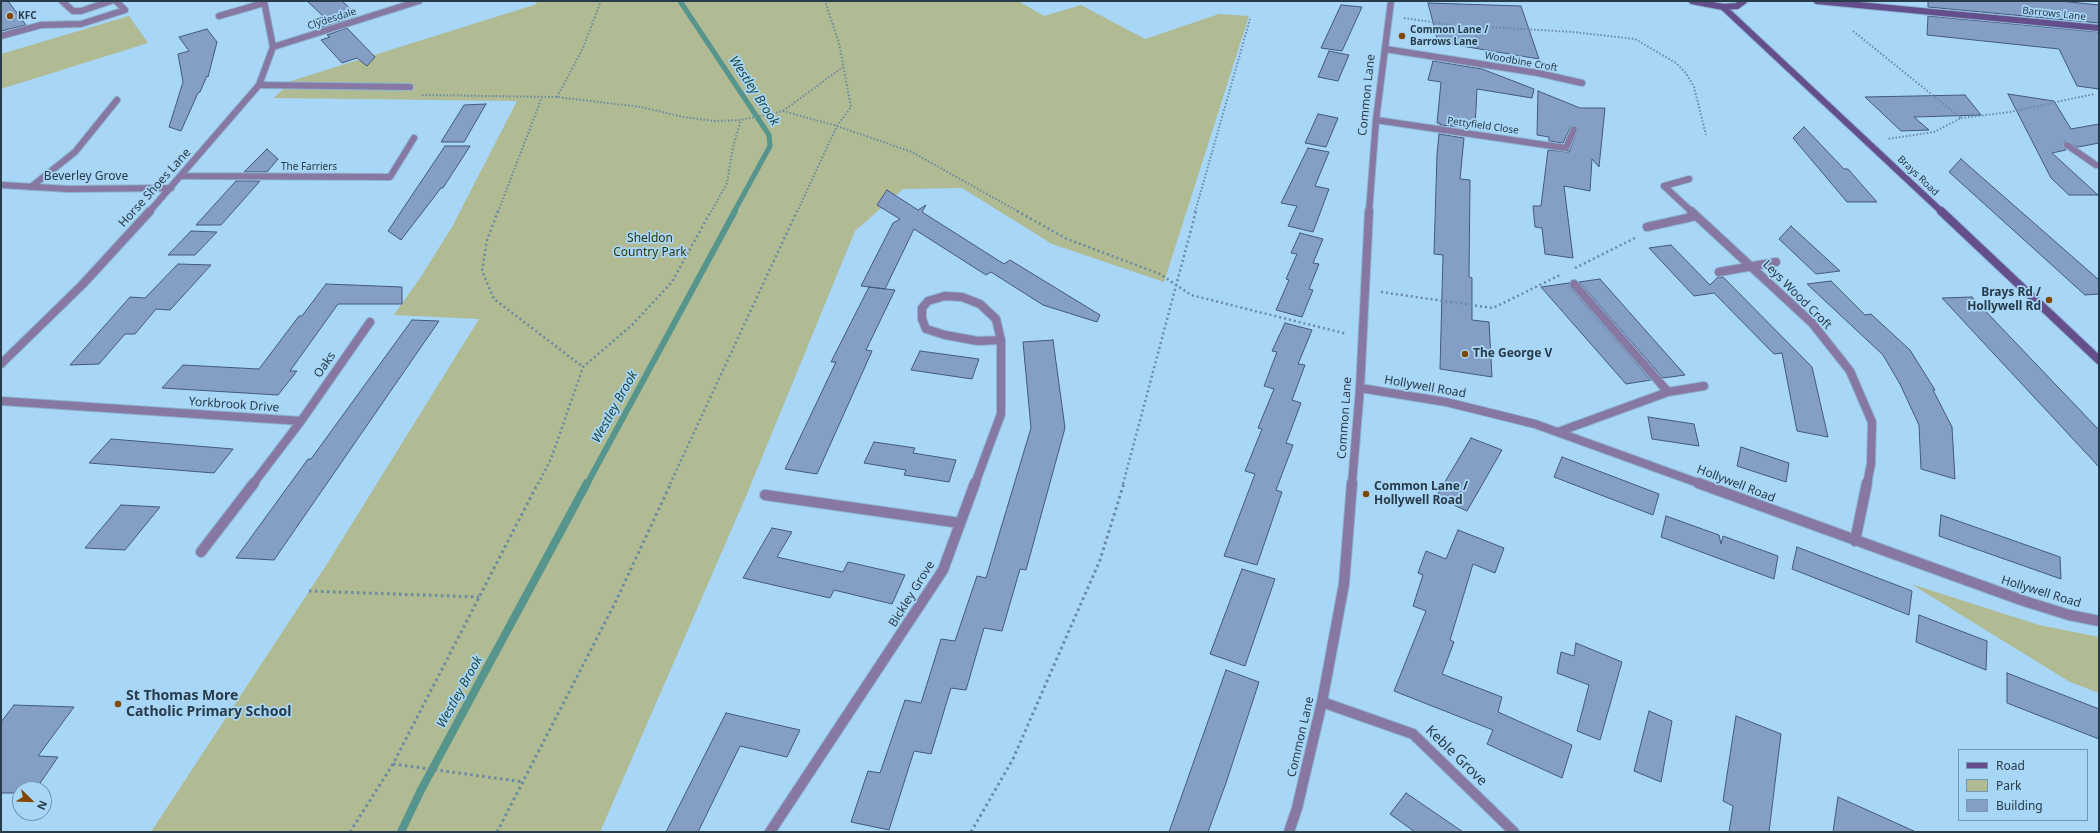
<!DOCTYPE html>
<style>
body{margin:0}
#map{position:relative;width:2100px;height:833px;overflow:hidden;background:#a8d6f7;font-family:"Noto Sans",sans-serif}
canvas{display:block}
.frame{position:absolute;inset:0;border:2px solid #283b48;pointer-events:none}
.legend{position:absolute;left:1958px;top:749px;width:130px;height:72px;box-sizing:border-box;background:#a8d6f7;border:1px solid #7598b1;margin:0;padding:5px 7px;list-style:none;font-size:12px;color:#283b48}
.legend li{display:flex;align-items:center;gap:8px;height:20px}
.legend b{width:20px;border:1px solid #7598b1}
.north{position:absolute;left:12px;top:781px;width:40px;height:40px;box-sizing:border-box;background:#a8d6f7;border:1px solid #7598b1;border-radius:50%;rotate:113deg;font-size:11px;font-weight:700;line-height:16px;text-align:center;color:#283b48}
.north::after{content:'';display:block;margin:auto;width:14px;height:18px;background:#824600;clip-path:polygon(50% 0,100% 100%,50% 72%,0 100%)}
</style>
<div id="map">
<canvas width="2100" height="833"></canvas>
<div class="frame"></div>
<ul class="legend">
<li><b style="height:5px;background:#644e8c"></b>Road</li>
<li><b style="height:11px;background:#b0ba93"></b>Park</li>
<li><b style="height:11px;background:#849ec6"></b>Building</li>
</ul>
<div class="north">N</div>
</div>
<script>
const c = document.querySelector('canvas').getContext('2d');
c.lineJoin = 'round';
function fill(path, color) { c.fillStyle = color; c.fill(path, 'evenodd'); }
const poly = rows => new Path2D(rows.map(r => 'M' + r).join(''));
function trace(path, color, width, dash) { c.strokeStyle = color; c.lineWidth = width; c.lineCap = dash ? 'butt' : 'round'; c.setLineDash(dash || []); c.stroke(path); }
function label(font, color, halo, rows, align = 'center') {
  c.font = font + ' "Noto Sans",sans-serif'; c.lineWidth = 3.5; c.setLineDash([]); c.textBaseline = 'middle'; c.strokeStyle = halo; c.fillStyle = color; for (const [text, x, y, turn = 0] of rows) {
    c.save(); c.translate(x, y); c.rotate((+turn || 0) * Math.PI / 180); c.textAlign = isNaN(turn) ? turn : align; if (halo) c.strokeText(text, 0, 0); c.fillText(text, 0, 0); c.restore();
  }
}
fill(poly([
 [535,1,1018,1,1044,16,1081,5,1145,39,1219,14,1249,16,1164,282,1052,244,962,188,903,189,855,231,744,501,600,832,151,832,327,564,479,319,394,315,422,275,452,227,517,101,273,98,286,87,288,82,537,4],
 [129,16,148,43,1,89,1,54],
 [1911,584,2039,625,2099,637,2099,693,2070,682]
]), '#b0ba93');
trace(poly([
 [680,1,769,135,770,146,734,212]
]), '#55958d', 5);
trace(poly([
 [587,484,735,211]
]), '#55958d', 6);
trace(poly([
 [401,832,421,790,587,483]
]), '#55958d', 8);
const building = poly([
 [1,1,8,1,26,25,1,31,1,1],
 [307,1,342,1,357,15,319,28,310,21,324,17,307,1],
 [1928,1,2060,1,2099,5,2099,23,1928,7,1928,1],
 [1428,3,1521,6,1539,59,1438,42,1428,3],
 [1341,5,1362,7,1342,51,1321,48,1341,5],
 [1928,16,2099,32,2099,89,2077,86,2059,49,1927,35,1928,16],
 [347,28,375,57,367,66,357,58,342,63,321,40,330,37,327,35,347,28],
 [207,29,217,42,208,77,207,76,200,92,198,93,181,131,169,127,183,82,178,54,189,51,179,37,207,29],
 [1329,51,1349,55,1338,81,1318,77,1329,51],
 [1433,61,1482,69,1534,89,1532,98,1477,89,1475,128,1440,125,1440,123,1437,123,1441,82,1428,80,1433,61],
 [1538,91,1580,108,1605,108,1599,167,1592,159,1590,191,1564,186,1573,258,1545,254,1542,228,1535,227,1533,206,1541,206,1548,150,1569,152,1578,128,1575,125,1571,126,1563,143,1549,141,1549,137,1537,135,1538,91],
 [2008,94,2054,101,2071,129,2099,124,2099,143,2078,147,2065,141,2063,145,2066,150,2052,153,2098,195,2069,195,2051,178,2008,94],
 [1965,95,1981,115,1914,117,1929,130,1901,131,1865,97,1965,95],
 [486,104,464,142,441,142,464,105,486,104],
 [1318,114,1338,118,1326,147,1305,143,1318,114],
 [1804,127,1844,169,1848,169,1877,202,1847,202,1793,138,1804,127],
 [1439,134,1464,138,1460,179,1470,180,1469,277,1472,278,1472,320,1489,322,1492,377,1440,369,1443,255,1434,254,1437,154,1439,134],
 [445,146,470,146,443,188,441,188,401,240,388,231,445,146],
 [1308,148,1329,152,1315,186,1329,189,1313,232,1288,226,1297,206,1281,203,1308,148],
 [267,149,278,159,267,172,244,172,267,149],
 [1961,159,2099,280,2099,294,2085,295,1949,172,1961,159],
 [236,181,260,181,221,225,196,225,236,181],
 [887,190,918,210,926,205,922,212,1004,264,1010,260,1100,315,1097,322,1043,305,991,272,986,275,914,229,885,289,861,286,893,223,900,219,877,205,887,190],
 [1791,226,1840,271,1816,274,1779,239,1791,226],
 [191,231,217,232,195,255,168,255,191,231],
 [1300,233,1323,239,1313,263,1319,264,1309,289,1313,290,1302,317,1276,310,1289,280,1286,279,1297,254,1291,253,1300,233],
 [1671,245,1710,285,1718,277,1723,277,1812,367,1828,437,1797,431,1782,353,1774,354,1714,293,1694,296,1649,248,1671,245],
 [178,264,211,265,170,310,156,309,135,334,125,334,99,364,70,365,130,297,145,298,178,264],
 [1600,279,1685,375,1663,378,1579,282,1600,279],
 [1831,281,1865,315,1871,314,1910,350,1935,390,1933,390,1952,427,1955,479,1921,469,1919,425,1900,384,1883,355,1807,284,1831,281],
 [1569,283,1570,287,1651,380,1626,384,1541,287,1569,283],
 [326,284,402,287,402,304,338,304,290,371,297,371,278,395,162,388,183,365,259,369,299,316,302,316,326,284],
 [869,287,895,290,866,350,872,351,817,474,785,469,836,362,831,362,869,287],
 [1972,297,2099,430,2099,467,1942,298,1972,297],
 [412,320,439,321,274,560,236,558,308,459,311,459,412,320],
 [1285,323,1312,330,1298,364,1305,365,1292,400,1301,403,1286,443,1293,445,1276,490,1282,492,1257,565,1224,556,1255,474,1245,471,1262,429,1258,428,1274,389,1264,386,1277,352,1272,351,1285,323],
 [1053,340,1065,428,1026,570,1020,569,1002,631,984,628,966,690,951,688,931,754,914,751,889,830,851,822,868,771,880,773,905,700,921,703,941,639,955,641,977,576,986,578,1031,428,1023,342,1053,340],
 [920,351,979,359,972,379,911,370,920,351],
 [1648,417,1694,424,1699,446,1652,439,1648,417],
 [1471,438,1502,450,1467,511,1436,497,1471,438],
 [111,439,233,449,214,473,89,463,111,439],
 [874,442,915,448,913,453,956,460,949,482,904,475,906,470,864,463,874,442],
 [1741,447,1789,463,1786,482,1737,466,1741,447],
 [1562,457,1659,494,1653,515,1554,477,1562,457],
 [121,505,160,507,125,550,85,548,121,505],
 [1941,515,2060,557,2061,579,1939,536,1941,515],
 [1666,516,1719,535,1721,544,1723,536,1778,556,1774,579,1661,537,1666,516],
 [772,528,792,532,777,557,843,572,848,562,905,575,892,604,834,590,830,598,743,578,772,528],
 [1458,530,1504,548,1495,573,1473,564,1450,640,1454,642,1442,674,1502,697,1498,712,1572,745,1562,778,1487,744,1493,730,1394,691,1426,611,1413,606,1423,575,1418,573,1426,551,1446,559,1458,530],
 [1797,547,1912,591,1909,615,1792,569,1797,547],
 [1242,569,1275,579,1245,666,1210,654,1242,569],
 [1919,615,1987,641,1986,670,1916,642,1919,615],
 [1576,643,1622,662,1600,740,1577,731,1589,685,1557,673,1561,652,1574,656,1576,643],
 [1226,670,1259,682,1226,783,1208,832,1169,832,1226,670],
 [2007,673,2099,709,2099,739,2007,703,2007,673],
 [14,705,74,707,38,756,58,757,36,789,20,789,20,793,1,793,1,722,14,705],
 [1649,711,1672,721,1661,782,1634,771,1649,711],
 [726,713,800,730,787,757,740,746,698,832,666,832,726,713],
 [1736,716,1781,734,1769,832,1729,832,1733,806,1723,801,1736,716],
 [1406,793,1463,832,1415,832,1390,814,1406,793],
 [1838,797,1916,832,1833,832,1838,797]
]);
fill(building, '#849ec6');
trace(building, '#42597e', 1);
const laneFar1 = poly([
 [62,1,73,11,81,11,111,1],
 [219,16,264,3],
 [1,36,41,25,81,24,125,10,116,1],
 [259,85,410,87]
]);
const lane = poly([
 [1574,284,1668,392,1704,386],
 [1558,432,1668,392]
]);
const streetFar2 = poly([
 [273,47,419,1],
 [1385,49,1538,73,1582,83],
 [1376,120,1566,148,1574,129],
 [2067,145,2096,165],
 [182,176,390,177,414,138],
 [1689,179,1664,186,1692,212],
 [1,185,69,189,171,188],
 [31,187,75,152,117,100],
 [149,212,259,85,273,47,264,1],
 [1369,212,1376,120,1391,1]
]);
const streetFar1 = poly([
 [1691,211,1812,323,1850,371,1872,422,1871,464,1867,484],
 [1647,227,1696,216],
 [1719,272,1776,262],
 [945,296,962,297,980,304,996,319,1001,340,978,341,945,335,926,329,922,319,922,308,928,301,945,296],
 [1,364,83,284,150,211],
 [1360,388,1446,402,1535,424,1701,484],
 [1,401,301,421,253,484],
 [301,421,370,322],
 [975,484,1001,414,1001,340],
 [1352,484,1360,388,1369,211]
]);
const street = poly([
 [1698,483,2024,601,2069,615,2099,621],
 [765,495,960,523],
 [1855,541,1867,483],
 [201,552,254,483],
 [1322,702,1413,734,1514,832],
 [770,832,943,570,975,483],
 [1289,832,1297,808,1322,702,1344,584,1352,483]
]);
const secondaryFar1 = poly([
 [1692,1,1723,7,1737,6,1744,1],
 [1817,1,2099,28],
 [1723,7,1942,212]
]);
const secondary = poly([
 [1941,211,2099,360]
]);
trace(laneFar1, '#8cb4d0', 8);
trace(lane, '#8cb4d0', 10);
trace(streetFar2, '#8cb4d0', 8);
trace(streetFar1, '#8cb4d0', 10);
trace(street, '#8cb4d0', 12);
trace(secondaryFar1, '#8cb4d0', 8);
trace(secondary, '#8cb4d0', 10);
trace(poly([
 [1404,18,1453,25],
 [1853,31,1961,118,1934,132,1887,139],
 [1478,48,1475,32,1480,28,1488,27,1573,32,1635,39,1676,63,1686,73,1694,87,1706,135],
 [422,95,557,97,641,107,683,117,714,121,741,120,783,111,837,126,912,152,1019,212],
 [557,97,583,48,601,1],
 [783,111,843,67],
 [1961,118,2010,112,2094,94],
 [498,212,542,97],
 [711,212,727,183,733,147,741,120],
 [797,212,837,126,851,107,839,43,825,1],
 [1195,212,1250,19]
]), '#6a8aa2', 2, [1.5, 2]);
trace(poly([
 [498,211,487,240,482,271,494,299,583,367],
 [1017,211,1067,239,1160,274,1191,295,1347,334],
 [1575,268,1635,238],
 [1381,292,1493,308,1560,275],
 [538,484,551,459,583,367,632,325,672,282,711,211],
 [670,484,797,211],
 [1123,484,1196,211]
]), '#6a8aa2', 2.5, [2, 3]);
trace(poly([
 [309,591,479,597],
 [393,764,524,782],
 [350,832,393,764,538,483],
 [497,832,615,603,671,483],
 [971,832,1013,759,1100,560,1124,483]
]), '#6a8aa2', 3, [2.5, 3.5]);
trace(laneFar1, '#8678a3', 6);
trace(lane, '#8678a3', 8);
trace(streetFar2, '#8678a3', 6);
trace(streetFar1, '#8678a3', 8);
trace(street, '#8678a3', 10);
trace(secondaryFar1, '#644e8c', 6);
trace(secondary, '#644e8c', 8);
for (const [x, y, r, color] of [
 [10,16,4,"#824600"],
 [1402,36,4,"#824600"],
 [2049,300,4,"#824600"],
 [1465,354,4,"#824600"],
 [1366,494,4,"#824600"],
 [118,704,4,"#824600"]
]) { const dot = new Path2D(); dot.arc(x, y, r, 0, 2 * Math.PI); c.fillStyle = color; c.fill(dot); trace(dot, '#a8d6f7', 1.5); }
label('10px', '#283b48', '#a8d6f7', [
 ["Barrows Lane",2054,14,6],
 ["Clydesdale",332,19,-18],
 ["Woodbine Croft",1521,62,10],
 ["Pettyfield Close",1483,126,8],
 ["The Farriers",309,167],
 ["Brays Road",1918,176,44]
]);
label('bold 10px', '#283b48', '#a8d6f7', [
 ["KFC",18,16],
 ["Common Lane /",1410,30],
 ["Barrows Lane",1410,42]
], 'left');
label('12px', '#283b48', '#a8d6f7', [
 ["Common Lane",1367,95,-84],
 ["Beverley Grove",86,177],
 ["Horse Shoes Lane",155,188,-48],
 ["Leys Wood Croft",1797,295,45],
 ["Oaks",325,365,-55],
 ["Hollywell Road",1425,387,10],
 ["Yorkbrook Drive",234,405,4],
 ["Common Lane",1345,418,-86],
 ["Hollywell Road",1736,484,21],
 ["Hollywell Road",2041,592,17],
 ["Bickley Grove",912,594,-58],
 ["Common Lane",1301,737,-77]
]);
label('12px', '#2f3705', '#a8d6f7', [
 ["Sheldon",650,239],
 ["Country Park",650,253]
]);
label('bold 12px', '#283b48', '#a8d6f7', [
 ["Brays Rd /",2041,293,"right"],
 ["Hollywell Rd",2041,307,"right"],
 ["The George V",1473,354],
 ["Common Lane /",1374,487],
 ["Hollywell Road",1374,501]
], 'left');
label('italic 13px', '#214841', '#a8d6f7', [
 ["Westley Brook",754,91,57],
 ["Westley Brook",615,407,-61],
 ["Westley Brook",460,692,-61]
]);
label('bold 14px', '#283b48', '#a8d6f7', [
 ["St Thomas More",126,696],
 ["Catholic Primary School",126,712]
], 'left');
label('14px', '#283b48', '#a8d6f7', [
 ["Keble Grove",1456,756,44]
]);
</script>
